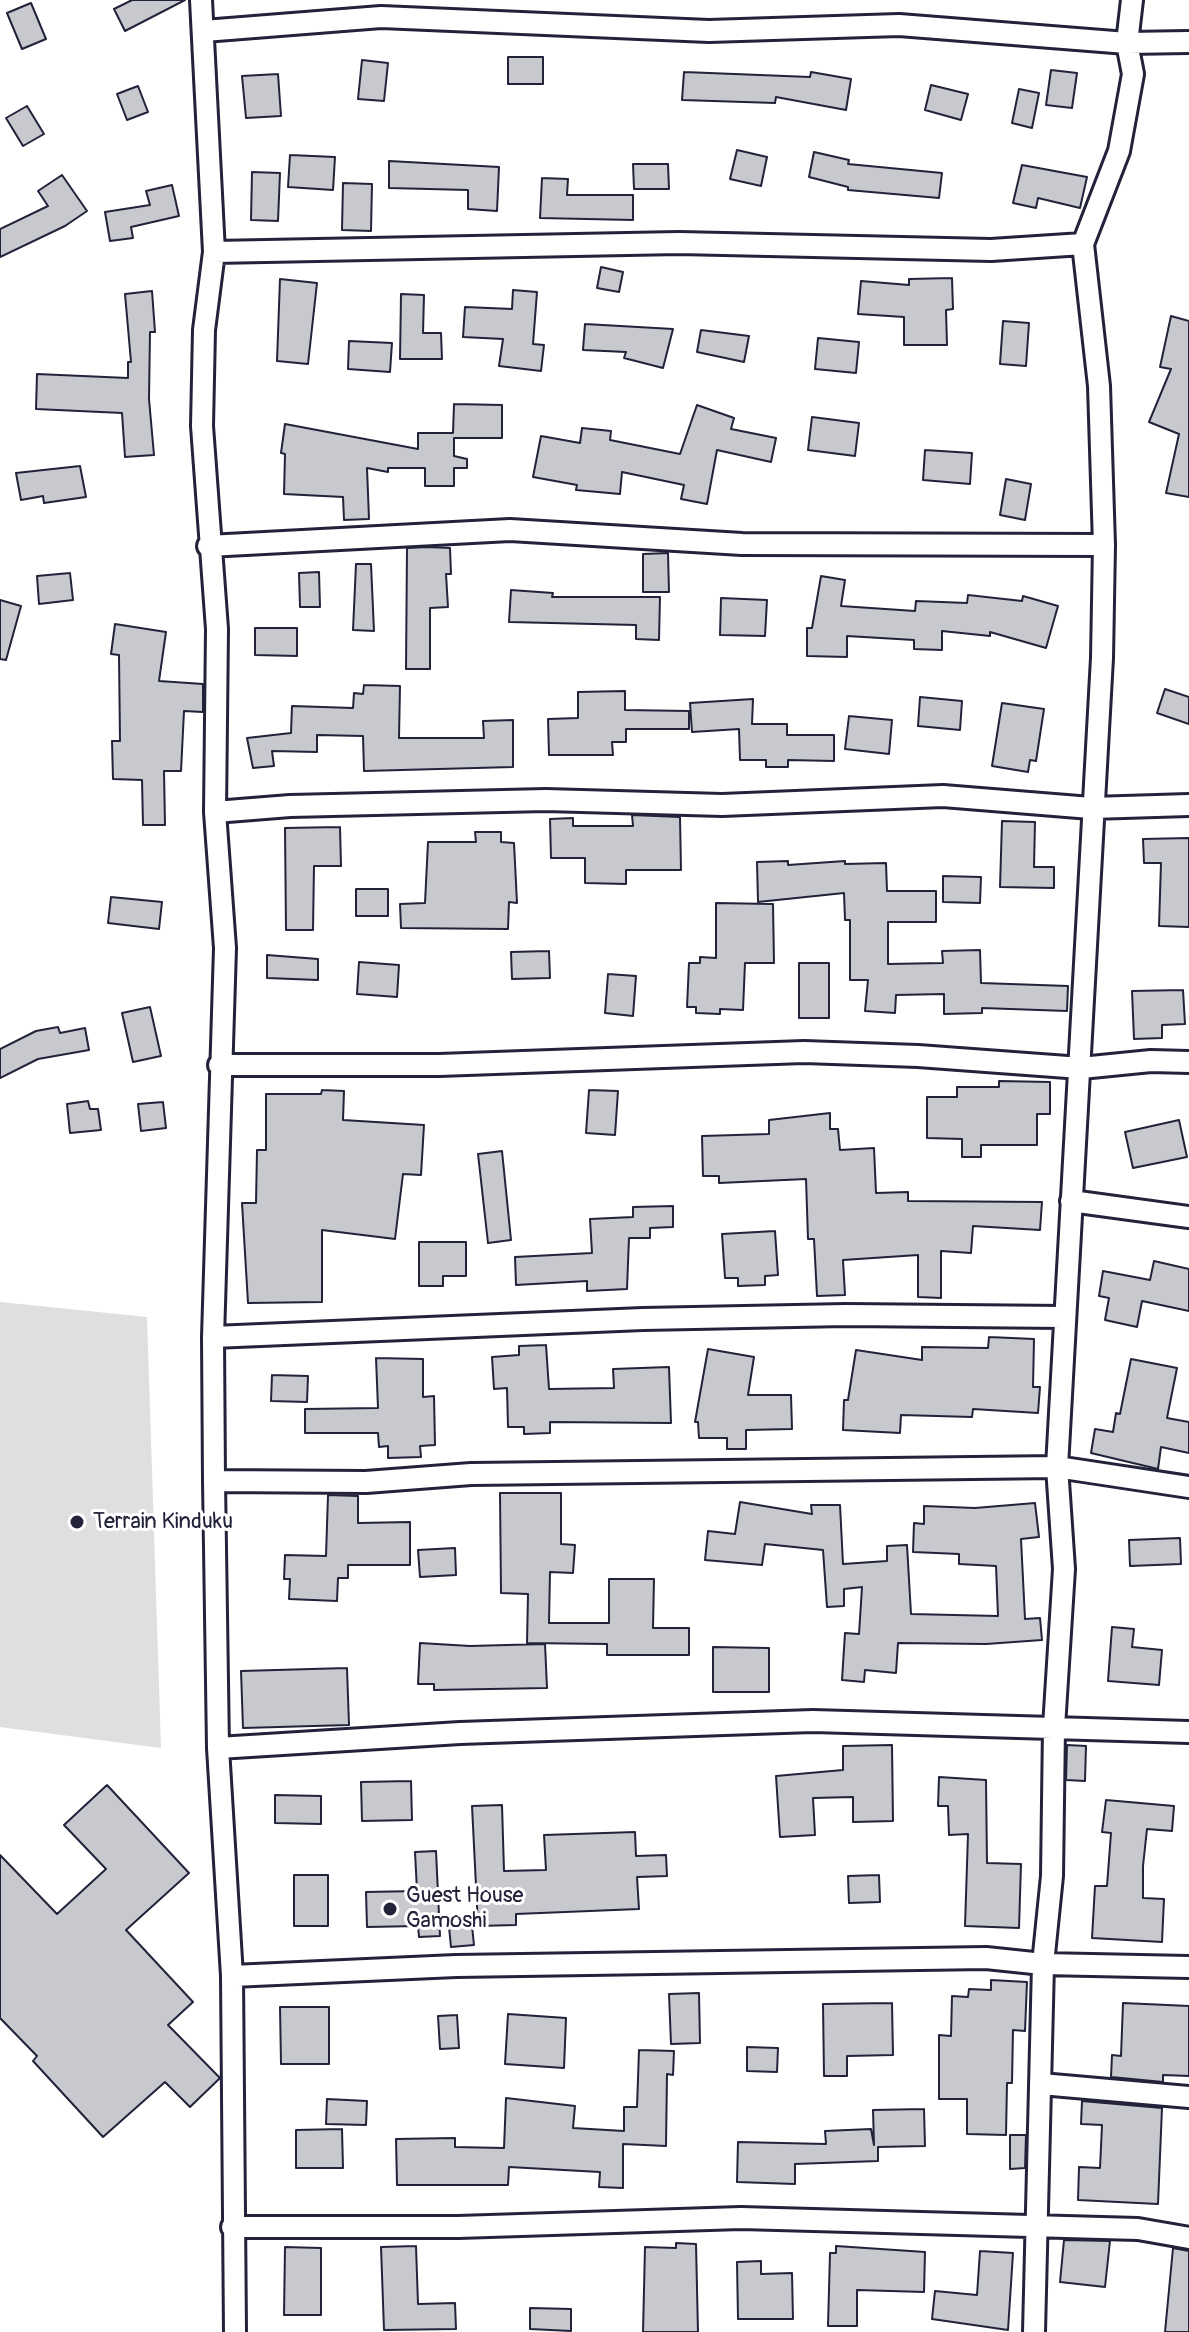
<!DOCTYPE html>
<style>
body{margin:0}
canvas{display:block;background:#fff}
</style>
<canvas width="1189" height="2332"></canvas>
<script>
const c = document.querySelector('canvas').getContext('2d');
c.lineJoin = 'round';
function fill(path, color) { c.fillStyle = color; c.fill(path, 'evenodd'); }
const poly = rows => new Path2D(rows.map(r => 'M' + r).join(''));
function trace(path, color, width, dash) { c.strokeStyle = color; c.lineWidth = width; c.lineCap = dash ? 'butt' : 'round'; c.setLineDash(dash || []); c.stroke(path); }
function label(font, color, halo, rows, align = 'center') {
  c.font = font + ' Pangolin,sans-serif'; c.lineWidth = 6; c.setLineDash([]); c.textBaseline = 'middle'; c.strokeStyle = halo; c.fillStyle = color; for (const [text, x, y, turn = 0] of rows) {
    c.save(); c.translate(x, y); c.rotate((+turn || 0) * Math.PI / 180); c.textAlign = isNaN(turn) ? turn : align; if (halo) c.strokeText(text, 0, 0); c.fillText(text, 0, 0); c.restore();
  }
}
fill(poly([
 [0,1302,147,1317,161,1748,0,1727]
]), '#dfdfe2');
const building = poly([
 [132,0,185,0,125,31,114,9,132,0],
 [31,3,46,39,22,49,7,13,31,3],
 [508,57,543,57,543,84,508,84,508,57],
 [362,60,388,63,384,101,358,99,362,60],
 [1051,70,1077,73,1072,108,1046,105,1051,70],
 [684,72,810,77,811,72,851,79,846,110,776,97,775,103,682,100,684,72],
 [278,74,281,116,246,118,242,76,278,74],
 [931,85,968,94,961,120,925,110,931,85],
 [138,86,148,112,127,120,117,94,138,86],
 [1019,89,1039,93,1032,128,1012,123,1019,89],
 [27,106,44,134,23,146,6,118,27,106],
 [737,150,767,157,761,186,730,179,737,150],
 [814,152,849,160,848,164,942,173,939,198,848,190,848,187,809,177,814,152],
 [290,155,335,157,333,190,288,187,290,155],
 [389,161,499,167,497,211,468,209,468,190,389,188,389,161],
 [633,164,668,164,669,189,634,189,633,164],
 [1022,165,1087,177,1080,208,1038,198,1036,208,1013,203,1022,165],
 [252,172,280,173,278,221,251,220,252,172],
 [62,175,87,211,65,226,0,257,0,229,48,206,38,191,62,175],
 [542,178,568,179,567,195,633,195,633,220,540,218,542,178],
 [343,183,372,184,371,231,342,230,343,183],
 [172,185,179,216,131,227,133,238,110,241,105,212,150,205,146,191,172,185],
 [601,267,623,272,619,292,597,288,601,267],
 [952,278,953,309,946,310,947,345,904,345,904,317,858,314,861,281,909,285,909,279,952,278],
 [280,279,317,283,308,364,277,361,280,279],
 [513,290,537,292,533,344,544,345,541,371,499,366,503,339,463,337,465,307,512,309,513,290],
 [152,291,155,332,150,332,149,399,154,455,125,457,122,413,36,409,37,374,128,378,128,362,131,362,125,294,152,291],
 [401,294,424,295,423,333,441,333,442,359,400,359,401,294],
 [1171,316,1189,321,1189,497,1166,493,1179,434,1149,422,1171,369,1160,367,1171,316],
 [1003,321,1029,323,1026,366,1000,364,1003,321],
 [585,324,673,329,663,368,624,358,626,352,583,350,585,324],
 [701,330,749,336,744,362,697,352,701,330],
 [818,338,859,342,856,373,815,369,818,338],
 [349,341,392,343,390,372,348,369,349,341],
 [454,404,502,405,502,438,454,438,454,456,467,459,467,468,454,468,454,486,425,486,425,468,388,468,388,472,367,468,369,519,344,520,343,497,284,494,285,454,281,453,285,424,418,449,418,433,453,433,454,404],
 [697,405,734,418,731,429,776,438,771,462,717,450,707,504,681,499,684,485,622,472,620,494,576,490,577,485,533,477,541,436,580,443,582,428,611,431,610,440,680,454,697,405],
 [812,417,859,423,855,456,808,450,812,417],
 [925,450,972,453,970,484,923,480,925,450],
 [80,466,86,497,44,503,43,496,21,500,16,473,80,466],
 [1006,479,1031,484,1025,520,1000,515,1006,479],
 [428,547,450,548,451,574,446,574,448,607,430,608,430,669,406,669,407,548,428,547],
 [668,553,669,592,643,592,643,554,668,553],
 [356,564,371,564,374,631,353,630,356,564],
 [319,572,320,607,300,607,299,573,319,572],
 [70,573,73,600,39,604,37,576,70,573],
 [821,576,845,580,841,606,915,611,916,601,967,603,968,595,1022,601,1023,596,1058,606,1046,648,990,632,990,636,942,631,942,650,914,649,914,640,847,636,847,657,807,656,807,628,812,628,821,576],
 [511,590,553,593,552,597,660,597,659,640,636,639,636,625,509,622,511,590],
 [721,598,767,600,765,636,720,635,721,598],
 [0,600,21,606,6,660,0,659,0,600],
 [115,624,166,632,159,681,203,684,203,712,184,711,181,771,164,771,165,825,143,825,142,780,113,779,112,741,120,741,119,655,111,654,115,624],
 [255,628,297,628,297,656,255,655,255,628],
 [364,685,400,686,399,738,484,738,483,721,513,720,513,767,364,771,363,736,317,735,317,752,272,751,274,766,253,768,247,738,291,733,292,706,353,708,354,693,363,694,364,685],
 [1165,689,1189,697,1189,724,1157,713,1165,689],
 [625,691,625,710,689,711,689,729,626,729,626,742,612,742,613,755,549,755,548,719,578,718,578,692,625,691],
 [920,697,962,701,960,730,918,726,920,697],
 [753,699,752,724,787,724,787,735,834,735,834,761,788,760,788,767,766,767,766,760,740,760,739,729,692,732,690,703,753,699],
 [1002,703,1044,709,1036,761,1030,760,1028,772,992,766,1002,703],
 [849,716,892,720,889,754,845,749,849,716],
 [632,815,680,817,681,870,626,870,626,884,585,883,585,858,551,858,550,819,573,818,573,826,633,826,632,815],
 [1002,821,1035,822,1034,867,1054,867,1054,888,1000,887,1002,821],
 [340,827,341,866,314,866,313,930,286,930,285,828,340,827],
 [475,832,501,832,501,842,514,843,517,903,509,902,508,929,401,928,400,904,425,903,428,842,476,842,475,832],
 [1189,838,1189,927,1159,926,1161,863,1144,863,1143,839,1189,838],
 [788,861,788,865,845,861,845,864,886,863,887,891,936,891,936,922,888,922,888,964,943,963,942,951,980,950,981,983,1068,986,1067,1011,982,1008,982,1013,944,1014,944,994,896,995,895,1013,865,1011,868,980,850,980,850,920,845,920,844,893,758,902,757,862,788,861],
 [943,876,981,877,980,903,943,902,943,876],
 [356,889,388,889,388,916,356,916,356,889],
 [111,897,162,902,159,929,108,923,111,897],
 [716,903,773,904,774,963,745,963,743,1010,720,1009,720,1014,696,1013,696,1007,687,1007,689,963,700,963,700,957,716,958,716,903],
 [549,951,550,978,512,979,511,952,549,951],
 [267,955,318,959,318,980,267,978,267,955],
 [359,962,399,965,397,997,357,994,359,962],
 [799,963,829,963,829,1018,799,1018,799,963],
 [608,974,636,976,633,1016,605,1013,608,974],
 [1183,990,1185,1024,1162,1025,1162,1038,1134,1039,1132,991,1183,990],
 [150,1007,161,1056,133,1062,122,1013,150,1007],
 [58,1027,60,1033,85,1028,89,1050,38,1059,0,1078,0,1049,36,1031,58,1027],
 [999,1081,1050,1082,1050,1114,1037,1114,1037,1145,981,1145,981,1157,962,1157,962,1139,927,1138,927,1097,957,1097,957,1087,999,1087,999,1081],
 [322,1090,344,1091,343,1120,424,1125,421,1175,403,1174,395,1239,322,1230,322,1302,248,1303,242,1203,256,1203,257,1150,266,1150,266,1094,321,1094,322,1090],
 [589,1090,618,1091,615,1135,586,1133,589,1090],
 [88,1101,90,1109,98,1109,101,1130,70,1133,67,1104,88,1101],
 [163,1102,166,1128,141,1131,138,1104,163,1102],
 [830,1113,830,1129,838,1129,840,1150,874,1148,876,1193,908,1192,908,1201,1042,1202,1040,1230,973,1226,971,1253,941,1251,941,1298,918,1297,918,1255,843,1260,845,1295,817,1296,814,1239,808,1239,806,1179,719,1183,719,1176,703,1176,702,1136,769,1134,769,1120,830,1113],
 [1179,1120,1187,1157,1133,1168,1125,1132,1179,1120],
 [502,1151,511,1240,488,1243,478,1154,502,1151],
 [673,1206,673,1227,650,1228,650,1238,629,1238,627,1289,587,1291,587,1281,516,1285,515,1257,592,1253,590,1219,633,1217,633,1207,673,1206],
 [775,1231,778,1275,765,1276,765,1285,738,1286,738,1278,725,1278,722,1234,775,1231],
 [419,1242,466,1242,466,1276,443,1276,443,1286,419,1286,419,1242],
 [1154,1261,1189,1269,1189,1311,1142,1301,1137,1327,1105,1320,1109,1298,1099,1296,1103,1271,1150,1280,1154,1261],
 [989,1337,1034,1339,1033,1387,1040,1387,1038,1413,973,1409,972,1417,901,1415,900,1433,843,1430,844,1400,848,1400,856,1350,922,1360,922,1347,988,1348,989,1337],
 [546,1345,549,1389,614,1388,613,1369,669,1367,671,1423,550,1422,550,1433,524,1434,524,1427,508,1427,507,1388,494,1389,492,1357,519,1355,519,1346,546,1345],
 [708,1349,754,1357,748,1395,791,1395,792,1429,746,1430,746,1449,727,1449,727,1438,699,1438,698,1422,695,1422,708,1349],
 [376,1358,423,1359,423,1397,434,1396,435,1445,420,1446,421,1457,388,1458,388,1446,379,1447,378,1433,305,1433,305,1409,378,1408,376,1358],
 [1131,1359,1177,1368,1167,1418,1189,1422,1189,1453,1161,1447,1158,1469,1091,1453,1095,1429,1113,1432,1116,1413,1120,1414,1131,1359],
 [272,1375,308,1376,307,1402,271,1401,272,1375],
 [500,1493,561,1493,561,1544,575,1545,573,1573,550,1572,549,1623,609,1623,609,1579,654,1579,653,1628,689,1628,689,1655,607,1655,607,1644,527,1643,528,1594,501,1593,500,1493],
 [328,1495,358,1496,358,1523,410,1522,410,1565,348,1565,348,1578,338,1578,337,1601,289,1599,290,1579,284,1579,285,1555,326,1556,328,1495],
 [740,1502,812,1514,811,1505,840,1505,843,1564,887,1561,887,1546,907,1545,911,1614,998,1616,996,1566,959,1564,959,1554,913,1552,914,1523,924,1524,924,1506,975,1508,1035,1503,1039,1537,1021,1539,1025,1619,1040,1618,1042,1640,986,1644,898,1643,896,1673,865,1670,864,1682,842,1680,845,1633,859,1634,862,1587,844,1589,844,1606,827,1607,823,1550,765,1544,762,1565,705,1560,708,1531,735,1534,740,1502],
 [1180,1538,1181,1564,1130,1566,1129,1540,1180,1538],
 [455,1548,456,1575,420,1577,418,1550,455,1548],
 [1112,1627,1134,1629,1132,1647,1162,1650,1159,1685,1108,1681,1112,1627],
 [420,1643,470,1646,545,1644,547,1688,434,1690,434,1684,418,1684,420,1643],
 [713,1647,769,1648,769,1692,713,1692,713,1647],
 [347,1668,349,1725,243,1728,241,1671,347,1668],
 [892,1745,893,1821,853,1822,853,1797,813,1798,815,1835,780,1837,776,1776,843,1770,843,1746,892,1745],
 [1067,1745,1086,1746,1085,1781,1066,1780,1067,1745],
 [939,1777,986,1780,987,1863,1021,1864,1019,1928,965,1926,968,1834,949,1835,948,1806,938,1806,939,1777],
 [411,1781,412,1820,362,1821,361,1782,411,1781],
 [107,1785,189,1873,126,1930,193,2002,168,2025,220,2078,190,2107,165,2082,103,2137,33,2061,37,2056,0,2018,0,1855,57,1914,106,1869,64,1825,107,1785],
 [275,1795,321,1796,321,1824,275,1823,275,1795],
 [1106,1800,1174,1806,1172,1831,1147,1829,1143,1866,1143,1898,1164,1899,1162,1942,1092,1938,1095,1886,1107,1886,1111,1833,1102,1832,1106,1800],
 [502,1805,504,1871,546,1870,544,1835,635,1832,636,1856,666,1855,667,1876,637,1877,639,1909,516,1914,516,1925,478,1926,472,1806,502,1805],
 [436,1851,440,1936,419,1937,418,1926,367,1927,366,1892,417,1891,415,1852,436,1851],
 [294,1875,328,1875,328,1926,294,1926,294,1875],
 [879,1875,880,1902,849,1903,848,1876,879,1875],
 [472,1926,474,1945,451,1947,449,1927,472,1926],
 [991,1980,1027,1982,1025,2031,1013,2030,1012,2083,1007,2083,1006,2135,967,2134,967,2099,939,2099,939,2035,951,2036,952,1996,968,1997,969,1989,991,1990,991,1980],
 [699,1993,700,2043,671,2044,669,1994,699,1993],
 [892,2003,893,2055,847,2056,847,2076,824,2076,823,2004,892,2003],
 [1123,2003,1189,2006,1189,2076,1163,2075,1163,2082,1111,2077,1112,2055,1121,2056,1123,2003],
 [280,2007,329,2007,329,2064,281,2064,280,2007],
 [508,2014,566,2018,564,2068,505,2064,508,2014],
 [457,2015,459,2048,440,2049,438,2016,457,2015],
 [747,2047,778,2048,777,2072,747,2071,747,2047],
 [639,2050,674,2051,673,2075,667,2074,666,2146,623,2144,623,2188,599,2187,600,2172,509,2167,508,2185,397,2185,396,2139,455,2138,455,2147,504,2148,506,2098,575,2106,573,2128,624,2131,624,2107,637,2107,639,2050],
 [327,2099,367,2101,366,2125,326,2124,327,2099],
 [1082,2101,1162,2108,1158,2204,1078,2200,1079,2167,1100,2168,1102,2125,1081,2124,1082,2101],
 [924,2109,925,2146,878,2147,878,2161,795,2164,795,2184,737,2182,738,2142,826,2144,825,2131,871,2129,874,2145,873,2110,924,2109],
 [342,2129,343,2168,296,2168,296,2130,342,2129],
 [1010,2135,1026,2135,1025,2168,1010,2169,1010,2135],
 [1064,2240,1110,2241,1105,2287,1060,2282,1064,2240],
 [676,2243,696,2244,698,2332,643,2332,645,2247,676,2248,676,2243],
 [416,2246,418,2304,455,2303,456,2329,384,2330,381,2247,416,2246],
 [836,2246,925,2252,924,2292,857,2290,857,2326,828,2326,830,2253,836,2253,836,2246],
 [285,2247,321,2248,321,2315,284,2315,285,2247],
 [1173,2248,1189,2251,1189,2332,1165,2332,1173,2248],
 [980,2251,1013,2253,1008,2330,932,2319,935,2291,977,2295,980,2251],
 [761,2261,761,2274,792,2273,793,2319,738,2319,737,2262,761,2261],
 [530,2308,571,2309,571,2331,530,2329,530,2308]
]);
fill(building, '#c8c8cf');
trace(building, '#22223b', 2);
const minor = poly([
 [201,0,214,252,204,330,202,426,217,629,215,812,225,948,213,1337,214,1481,218,1748,232,1976,235,2332],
 [204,31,381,17,709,31,899,25,1127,43,1189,42],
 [214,252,679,243,991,250,1083,244],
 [208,546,510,530,742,544,1104,545],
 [215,812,290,806,546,800,722,805,943,796,1091,808,1189,805],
 [219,1065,439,1065,804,1052,918,1056,1081,1068,1151,1061,1189,1062],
 [1071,1201,1189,1217],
 [213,1337,643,1319,846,1315,1065,1317],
 [214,1481,366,1482,471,1474,1057,1467,1189,1487],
 [218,1748,460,1733,813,1721,1189,1732],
 [232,1976,456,1966,986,1958,1043,1964,1189,1967],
 [1041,2084,1189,2097],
 [232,2227,458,2227,741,2218,1138,2229,1189,2238],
 [1034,2332,1043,1964,1052,1876,1054,1727,1064,1569,1057,1467,1102,658,1104,545,1099,386,1083,244,1119,151,1133,74,1127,43,1132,0]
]);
trace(minor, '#22223b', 26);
trace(minor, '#fff', 20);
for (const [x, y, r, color] of [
 [77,1522,8,"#22223b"],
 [390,1909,8,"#22223b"]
]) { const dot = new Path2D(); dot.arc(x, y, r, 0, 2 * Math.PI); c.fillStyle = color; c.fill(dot); trace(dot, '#fff', 3); }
label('22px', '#22223b', '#fff', [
 ["Terrain Kinduku",93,1522],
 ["Guest House",406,1896],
 ["Gamoshi",406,1921]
], 'left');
</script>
